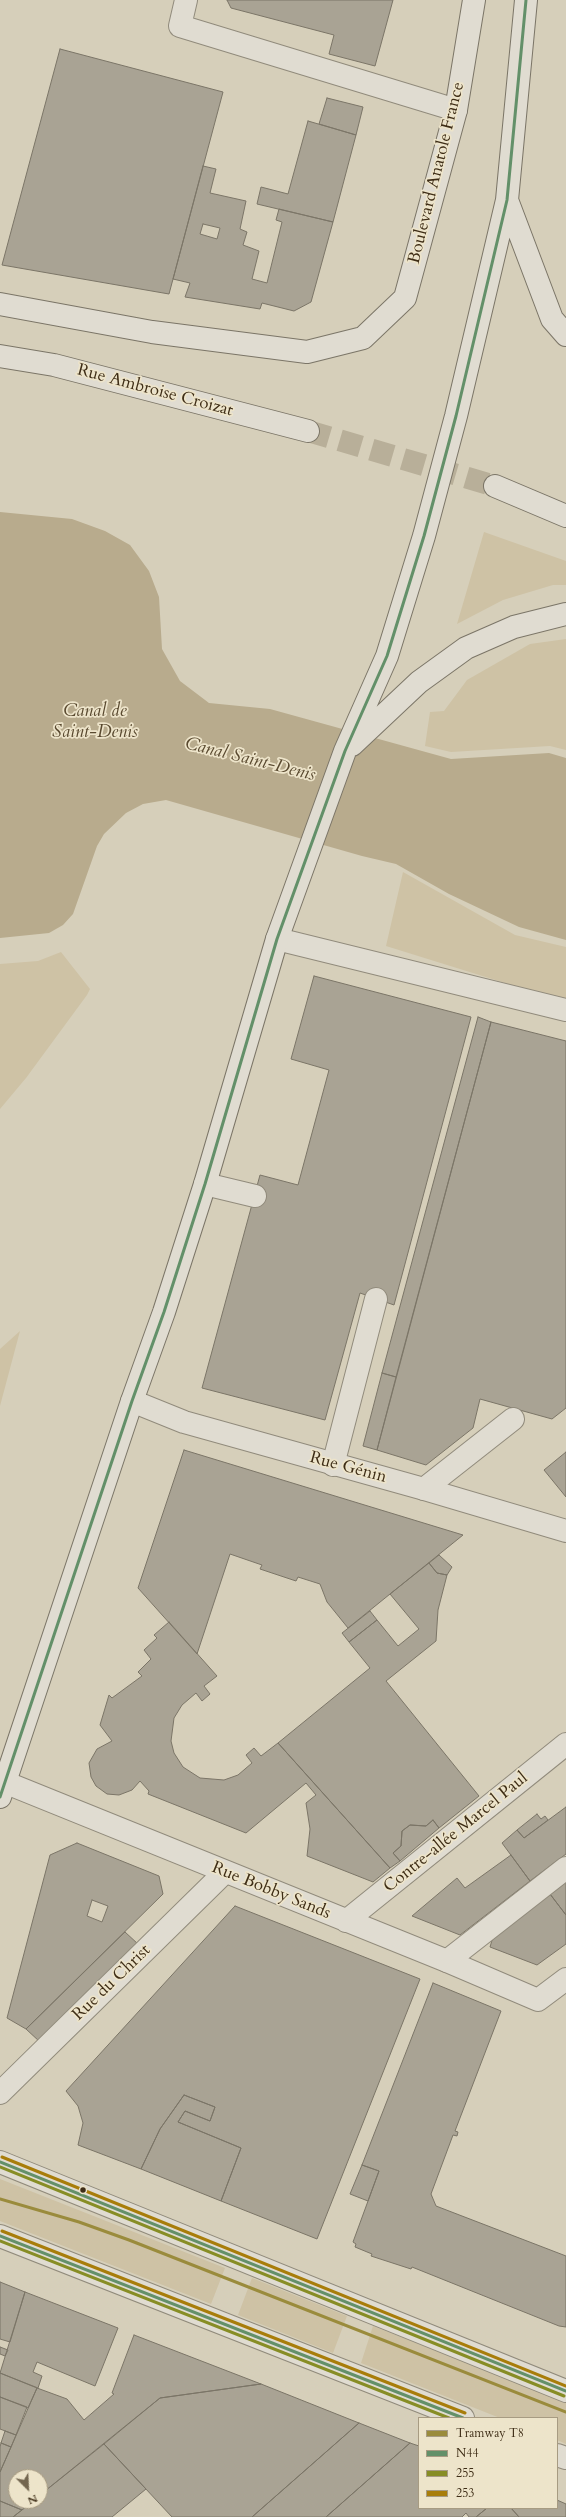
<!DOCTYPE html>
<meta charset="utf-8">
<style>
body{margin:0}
#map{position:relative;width:566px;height:2517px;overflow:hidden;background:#d6cfba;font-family:Cardo,serif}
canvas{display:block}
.legend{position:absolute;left:418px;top:2417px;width:140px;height:92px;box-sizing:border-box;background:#ede4ca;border:1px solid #a79b82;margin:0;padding:5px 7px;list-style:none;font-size:12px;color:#3e2d16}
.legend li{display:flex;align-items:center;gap:8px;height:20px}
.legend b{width:20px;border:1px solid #a79b82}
.north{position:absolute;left:8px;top:2469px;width:40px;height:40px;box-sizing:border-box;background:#ede4ca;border:1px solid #a79b82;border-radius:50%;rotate:156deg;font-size:11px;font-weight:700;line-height:16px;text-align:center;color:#3e2d16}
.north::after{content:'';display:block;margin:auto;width:14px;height:18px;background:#73664f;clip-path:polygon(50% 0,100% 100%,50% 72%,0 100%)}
</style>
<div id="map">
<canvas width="566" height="2517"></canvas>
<ul class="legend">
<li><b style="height:5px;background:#9a8b3c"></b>Tramway T8</li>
<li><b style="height:5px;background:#639069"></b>N44</li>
<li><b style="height:5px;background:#878d25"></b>255</li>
<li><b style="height:5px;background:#a87d0a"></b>253</li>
</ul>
<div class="north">N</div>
</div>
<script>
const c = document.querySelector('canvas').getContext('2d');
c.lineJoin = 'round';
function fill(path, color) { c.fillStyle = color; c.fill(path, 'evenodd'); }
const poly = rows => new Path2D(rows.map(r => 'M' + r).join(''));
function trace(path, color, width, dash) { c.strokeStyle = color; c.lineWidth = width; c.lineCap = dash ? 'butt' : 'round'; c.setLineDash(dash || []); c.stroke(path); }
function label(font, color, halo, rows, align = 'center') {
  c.font = font + ' Cardo,serif'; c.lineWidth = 3.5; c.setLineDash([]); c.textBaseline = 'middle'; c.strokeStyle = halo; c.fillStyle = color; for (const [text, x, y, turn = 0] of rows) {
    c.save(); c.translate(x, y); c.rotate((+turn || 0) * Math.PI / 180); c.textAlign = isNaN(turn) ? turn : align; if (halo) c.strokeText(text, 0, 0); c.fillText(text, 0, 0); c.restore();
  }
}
fill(poly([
 [484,532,566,561,566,585,553,585,503,600,457,624],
 [566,639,566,750,550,746,451,752,425,746,430,712,444,711,467,680,530,644],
 [403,872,515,935,566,947,566,1002,386,946],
 [61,952,90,989,87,995,26,1078,0,1109,0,964,38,961],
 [20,1331,0,1406,0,1349],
 [0,2179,225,2268,211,2304,0,2221],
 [252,2278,347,2316,333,2353,238,2315],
 [373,2326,566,2402,566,2444,557,2440,557,2418,500,2418,361,2363]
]), '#cec2a5');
fill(poly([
 [0,512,72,519,105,531,130,545,149,571,159,597,162,649,180,681,209,703,270,709,451,759,549,753,566,758,566,940,519,927,449,894,396,864,362,856,166,800,143,804,126,813,104,834,97,846,73,914,63,925,49,933,0,938]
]), '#b8ab8d');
const building = poly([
 [227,0,393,0,375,66,329,54,334,35,231,8,227,0],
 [60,49,223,92,169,294,2,265,60,49],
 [327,98,363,107,356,135,319,124,327,98],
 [308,121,356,135,333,222,257,204,261,187,288,194,308,121],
 [203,166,216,169,210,193,246,201,240,229,247,232,243,245,259,251,252,279,267,283,282,222,276,220,279,209,333,222,311,302,294,311,262,303,260,309,185,297,190,283,173,279,203,166],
 [203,224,220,228,217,239,200,234,203,224],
 [314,976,471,1017,394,1305,360,1293,325,1420,202,1388,260,1175,298,1185,329,1070,291,1059,314,976],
 [478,1017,491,1022,396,1377,382,1373,478,1017],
 [491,1022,566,1041,566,1408,552,1419,480,1399,473,1428,426,1465,377,1450,491,1022],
 [382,1373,396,1377,377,1450,363,1446,382,1373],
 [184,1450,463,1535,348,1628,327,1602,320,1584,298,1577,296,1581,260,1569,262,1565,230,1554,197,1654,138,1588,184,1450],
 [566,1452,566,1497,544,1470,566,1452],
 [439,1555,452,1567,447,1575,437,1573,429,1563,439,1555],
 [429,1563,437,1573,447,1575,438,1610,436,1641,386,1681,479,1796,439,1828,433,1820,426,1826,410,1825,402,1831,401,1846,393,1853,400,1861,390,1868,278,1743,370,1668,349,1642,377,1620,398,1646,419,1629,390,1594,429,1563],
 [370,1611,377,1620,349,1642,342,1633,370,1611],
 [169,1622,217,1676,204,1686,210,1694,202,1701,196,1693,182,1705,174,1718,171,1741,174,1753,183,1767,200,1778,224,1780,238,1775,252,1763,246,1755,254,1748,261,1756,278,1743,390,1868,373,1882,307,1856,310,1829,306,1803,316,1795,306,1783,246,1833,148,1794,149,1791,140,1781,132,1790,119,1795,107,1794,96,1786,91,1777,89,1763,97,1749,112,1741,100,1725,109,1695,112,1698,142,1676,138,1672,151,1659,144,1650,157,1638,154,1635,169,1622],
 [566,1807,566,1854,530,1881,502,1843,517,1830,524,1838,566,1807],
 [537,1814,541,1819,545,1816,548,1820,524,1838,517,1830,537,1814],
 [433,1820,439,1828,400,1861,393,1853,401,1846,402,1831,410,1825,426,1826,433,1820],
 [77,1843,159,1876,163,1894,26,2029,7,2018,50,1855,77,1843],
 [92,1900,108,1906,102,1922,87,1916,92,1900],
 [511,1855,530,1881,460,1935,412,1916,457,1878,465,1888,511,1855],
 [566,1882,566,1915,550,1894,566,1882],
 [550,1894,566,1915,566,1944,537,1965,490,1947,493,1937,550,1894],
 [235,1906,420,1979,317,2239,221,2201,241,2148,178,2122,185,2111,210,2121,215,2107,184,2095,160,2129,141,2169,78,2145,83,2123,78,2106,66,2091,235,1906],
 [125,1932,138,1944,40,2042,26,2029,125,1932],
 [433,1983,501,2011,455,2131,458,2132,457,2136,453,2135,431,2194,436,2206,566,2256,566,2327,559,2326,412,2267,411,2269,371,2256,372,2254,355,2247,356,2244,353,2242,379,2171,362,2165,433,1983],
 [184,2095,215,2107,210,2121,185,2111,178,2122,241,2148,221,2201,141,2169,160,2129,184,2095],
 [362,2165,379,2171,368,2201,350,2194,362,2165],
 [0,2282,25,2292,10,2342,0,2339,0,2282],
 [25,2292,118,2328,95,2386,37,2362,33,2372,42,2376,38,2388,0,2373,25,2292],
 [134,2335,261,2384,160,2398,40,2495,40,2477,16,2477,16,2501,33,2501,22,2510,0,2501,0,2472,37,2388,67,2399,84,2420,114,2394,112,2393,134,2335],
 [0,2347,8,2350,5,2356,0,2354,0,2347],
 [0,2373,37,2388,28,2408,0,2397,0,2373],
 [261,2384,359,2423,252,2517,172,2517,104,2444,160,2398,261,2384],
 [0,2397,27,2407,16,2435,0,2429,0,2397],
 [359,2423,410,2443,326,2517,252,2517,359,2423],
 [5,2431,16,2435,11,2447,1,2443,5,2431],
 [1,2443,11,2447,0,2472,0,2447,1,2443],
 [410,2443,419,2446,419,2508,487,2508,476,2517,469,2517,466,2513,462,2517,326,2517,410,2443],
 [104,2444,146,2489,112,2517,13,2517,33,2501,40,2501,40,2495,104,2444],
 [557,2500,566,2504,566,2517,519,2517,511,2508,557,2508,557,2500],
 [0,2501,22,2510,13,2517,0,2517,0,2501],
 [487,2508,511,2508,519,2517,476,2517,487,2508]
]);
fill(building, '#a9a394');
trace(building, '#7b7567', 1);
trace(poly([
 [308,431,495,486]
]), '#b8af99', 22, [22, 11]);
const service = poly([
 [186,0,180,26,456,110],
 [205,1184,255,1196],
 [333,1465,376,1299],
 [424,1489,513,1419],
 [447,1961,566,1868]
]);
const pedestrian = poly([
 [0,2093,225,1872]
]);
const minor = poly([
 [277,939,566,1010],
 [132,1401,184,1422,424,1489,566,1531],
 [4,1782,447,1961,538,2000,566,1979],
 [346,1921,566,1744]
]);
const tertiary = poly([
 [0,2162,566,2391],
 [0,2236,463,2418],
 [557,2455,566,2458]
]);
const secondary = poly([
 [507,200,552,319,566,335],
 [0,304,152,332,307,352,363,338,405,298,456,110,474,0],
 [0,356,54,365,308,431],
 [495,486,566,516],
 [352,745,419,682,466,648,514,627,566,614],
 [0,1797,132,1401,164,1312,205,1184,277,939,345,751,387,656,424,536,456,416,507,200,526,0]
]);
trace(service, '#918b7c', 24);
trace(pedestrian, '#918b7c', 24);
trace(minor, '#918b7c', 24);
trace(tertiary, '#918b7c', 24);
trace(secondary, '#7b7567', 24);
trace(service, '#e0dcd1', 22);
trace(pedestrian, '#e0dcd1', 22);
trace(minor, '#e0dcd1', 22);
trace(tertiary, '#e0dcd1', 22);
trace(secondary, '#e0dcd1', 22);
trace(poly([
 [0,1797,132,1401,164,1312,205,1184,277,939,345,751,387,656,424,536,456,416,507,200,526,0],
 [0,2162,566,2391],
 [0,2236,463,2418]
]), '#639069', 3);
trace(poly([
 [0,2167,564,2396],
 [0,2241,449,2418]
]), '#878d25', 3);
trace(poly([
 [2,2157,566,2386],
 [2,2231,465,2413]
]), '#a87d0a', 3);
trace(poly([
 [0,2199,79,2222,129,2240,566,2412]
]), '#9a8b3c', 3);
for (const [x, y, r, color] of [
 [83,2190,3.5,"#3e2d16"]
]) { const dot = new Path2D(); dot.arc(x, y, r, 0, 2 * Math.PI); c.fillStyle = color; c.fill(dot); trace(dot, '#ede4ca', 1.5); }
label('17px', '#3e2d16', '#ede4ca', [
 ["Boulevard Anatole France",437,173,-76],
 ["Rue Ambroise Croizat",155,391,15],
 ["Rue Génin",348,1468,15],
 ["Contre-allée Marcel Paul",456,1833,-39],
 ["Rue Bobby Sands",271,1891,22],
 ["Rue du Christ",112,1983,-44]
]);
label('italic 18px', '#59492f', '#ede4ca', [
 ["Canal de",95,712],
 ["Saint-Denis",95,733],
 ["Canal Saint-Denis",250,760,14]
]);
</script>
